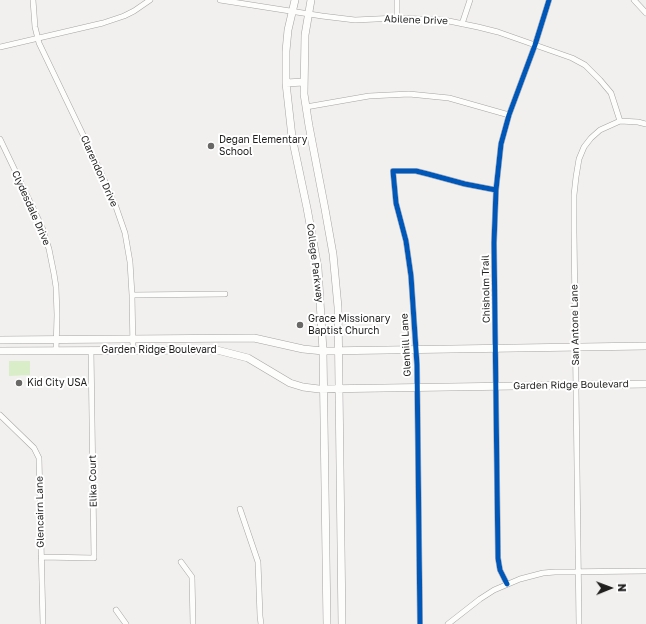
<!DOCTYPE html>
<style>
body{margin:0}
#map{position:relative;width:646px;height:624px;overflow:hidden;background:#f2f0ee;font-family:"Golos Text",sans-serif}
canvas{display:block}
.north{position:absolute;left:590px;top:568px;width:40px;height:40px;-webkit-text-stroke:3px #fff;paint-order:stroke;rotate:89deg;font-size:11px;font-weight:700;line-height:16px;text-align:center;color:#201f1e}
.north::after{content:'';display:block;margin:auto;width:14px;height:18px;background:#201f1e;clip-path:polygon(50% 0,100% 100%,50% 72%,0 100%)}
</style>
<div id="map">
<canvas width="646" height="624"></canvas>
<div class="north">N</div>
</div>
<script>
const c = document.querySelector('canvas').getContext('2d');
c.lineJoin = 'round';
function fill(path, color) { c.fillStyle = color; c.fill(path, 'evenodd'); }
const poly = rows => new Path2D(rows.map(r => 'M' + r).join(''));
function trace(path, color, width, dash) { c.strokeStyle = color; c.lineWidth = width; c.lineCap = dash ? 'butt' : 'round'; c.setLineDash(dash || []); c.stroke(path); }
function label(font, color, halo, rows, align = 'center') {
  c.font = font + ' "Golos Text",sans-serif'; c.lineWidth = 4; c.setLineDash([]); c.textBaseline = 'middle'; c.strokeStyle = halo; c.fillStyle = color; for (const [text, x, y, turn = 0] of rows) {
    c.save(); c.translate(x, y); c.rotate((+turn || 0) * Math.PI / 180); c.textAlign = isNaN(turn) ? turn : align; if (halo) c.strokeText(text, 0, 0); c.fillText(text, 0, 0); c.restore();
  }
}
fill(poly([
 [9,361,30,361,30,375,9,376]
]), '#d9edc8');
const street = poly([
 [33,0,35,27,39,43,98,166,116,207,125,233,130,262,132,295,133,350],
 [220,0,322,16,355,20,397,18,444,20,478,27,498,32,572,58,585,65,600,80,611,93,620,121],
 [634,0,646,13],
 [397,18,397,0],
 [462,24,470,0],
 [0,47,103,23,124,16,134,11,150,0],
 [306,107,369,96,409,94,449,98,509,115],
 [0,139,42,227,49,249,54,274,56,287,57,315,56,351],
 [132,295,225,294],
 [0,415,34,448,39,458,43,624],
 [240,509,258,562,260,616,261,624],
 [41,557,94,558,91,350],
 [181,562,192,577,193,624],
 [507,584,500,570,498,558,494,243,496,190,501,144,509,115,535,45,549,0],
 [116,610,126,624],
 [420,624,417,365,411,276,406,241,396,203,393,171,416,171,428,174,465,184,496,190],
 [448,624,480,599,494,590,520,579,543,573,555,572,646,571],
 [579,624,574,232,574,195,576,177,579,159,584,147,591,138,600,130,620,121,638,122,646,124]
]);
const secondary = poly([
 [295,0,288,30,286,51,286,83,292,137,307,208,318,268,323,351,327,624],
 [311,0,305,35,304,94,309,126,325,209,333,254,338,307,342,624],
 [286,83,304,82],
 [0,340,254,338,303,349,323,351,646,346],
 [0,351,217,350,248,358,290,383,303,387,319,389,646,384]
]);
trace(street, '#a6a4a3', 6);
trace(secondary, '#a6a4a3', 8);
trace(street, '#fdfdfc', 5);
trace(secondary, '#fdfdfc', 7);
trace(poly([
 [507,584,500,570,498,558,494,243,496,190,501,144,509,115,535,45,549,0],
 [420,624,417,365,411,276,406,241,396,203,393,171,416,171,428,174,465,184,496,190]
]), '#0057b8', 5);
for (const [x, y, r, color] of [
 [211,146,4,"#6a6867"],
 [300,325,4,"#6a6867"],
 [19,383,4,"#6a6867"]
]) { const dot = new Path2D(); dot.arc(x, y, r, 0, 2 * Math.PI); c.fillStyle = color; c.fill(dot); trace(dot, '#fff', 1.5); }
label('10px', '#201f1e', '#fff', [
 ["Abilene Drive",416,20,2],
 ["Clarendon Drive",99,171,66],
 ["Clydesdale Drive",31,208,66],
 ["College Parkway",315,263,83],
 ["Chisholm Trail",486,289,-91],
 ["San Antone Lane",575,325,-91],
 ["Glenhill Lane",406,345,-93],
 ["Garden Ridge Boulevard",159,350],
 ["Garden Ridge Boulevard",571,385,-1],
 ["Elika Court",93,481,-91],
 ["Glencairn Lane",40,512,-91]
]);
label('10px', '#201f1e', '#fff', [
 ["Degan Elementary",219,140],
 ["School",219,152],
 ["Grace Missionary",308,319],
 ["Baptist Church",308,331],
 ["Kid City USA",27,383]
], 'left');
</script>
